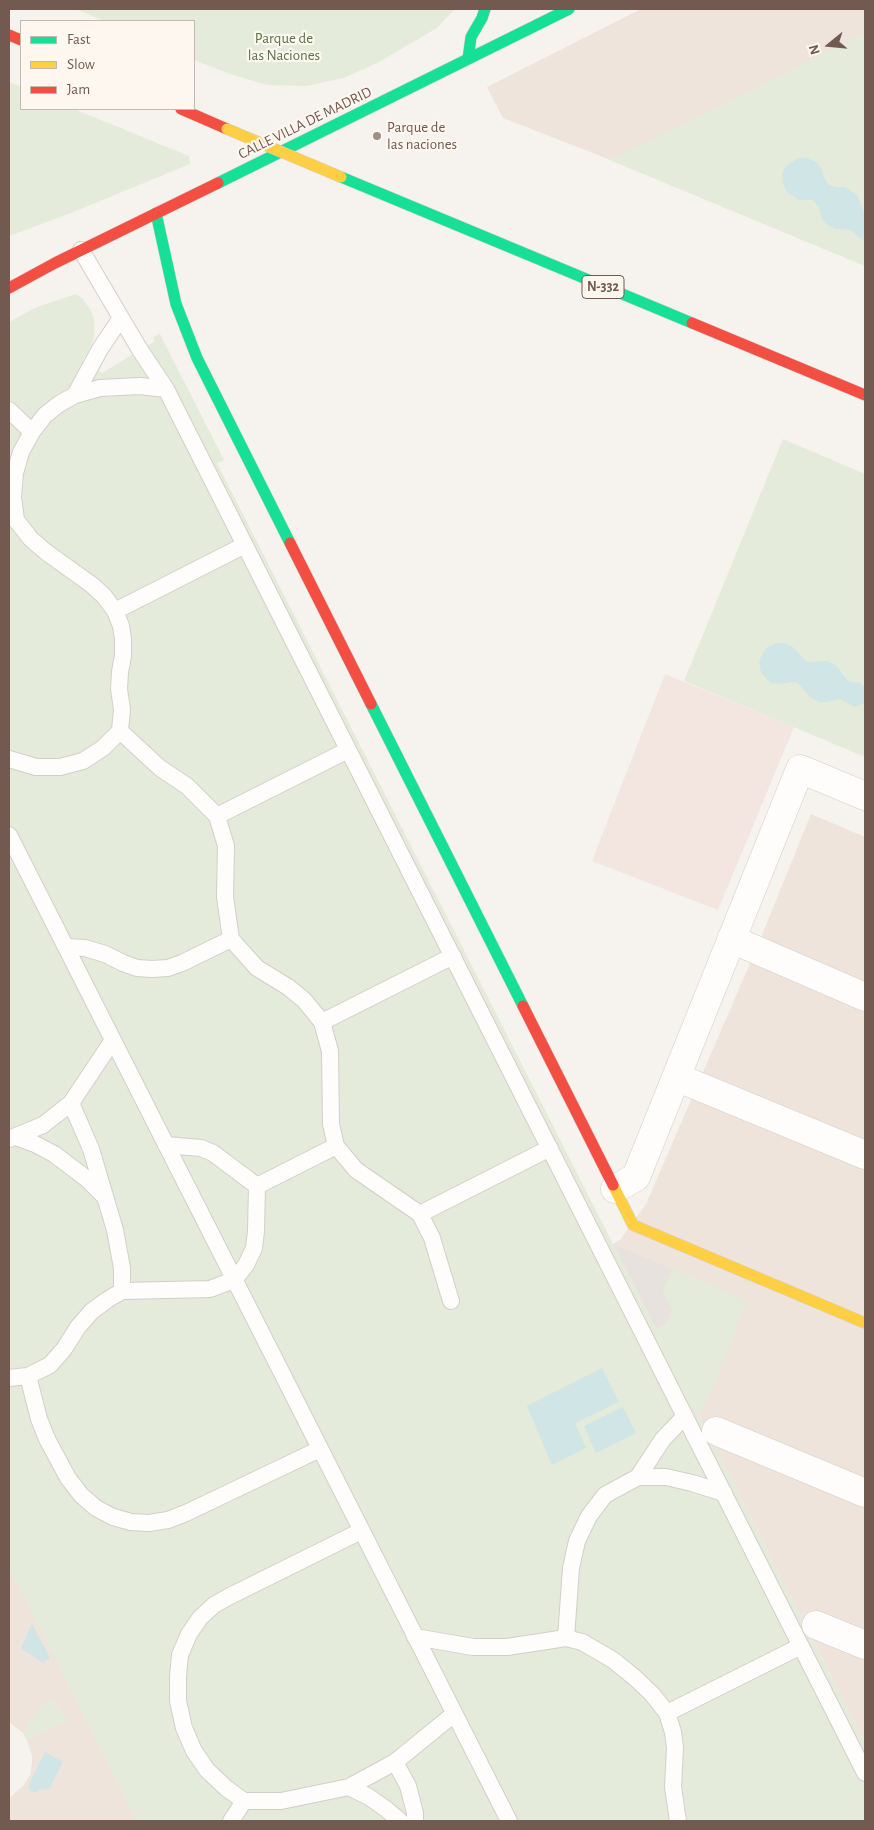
<!DOCTYPE html>
<style>
body{margin:0}
#map{position:relative;width:874px;height:1830px;overflow:hidden;background:#f6f2ee;font-family:"Alegreya Sans",sans-serif}
canvas{display:block}
.frame{position:absolute;inset:0;border:10px solid #725a50;pointer-events:none}
.legend{position:absolute;left:20px;top:20px;width:175px;height:90px;box-sizing:border-box;background:#fdf7f0;border:1px solid #c5b8b0;margin:0;padding:6px 9px;list-style:none;font-size:15px;color:#725a50}
.legend li{display:flex;align-items:center;gap:10px;height:25px}
.legend b{width:25px;border:1px solid #c5b8b0}
.north{position:absolute;left:804px;top:20px;width:50px;height:50px;-webkit-text-stroke:4px #fdf7f0;paint-order:stroke;rotate:253deg;font-size:14px;font-weight:700;line-height:20px;text-align:center;color:#725a50}
.north::after{content:'';display:block;margin:auto;width:18px;height:22px;background:#725a50;clip-path:polygon(50% 0,100% 100%,50% 72%,0 100%)}
</style>
<div id="map">
<canvas width="874" height="1830"></canvas>
<div class="frame"></div>
<ul class="legend">
<li><b style="height:6px;background:#16e098"></b>Fast</li>
<li><b style="height:6px;background:#ffcf43"></b>Slow</li>
<li><b style="height:6px;background:#f24e42"></b>Jam</li>
</ul>
<div class="north">N</div>
</div>
<script>
const c = document.querySelector('canvas').getContext('2d');
c.lineJoin = 'round';
function fill(path, color) { c.fillStyle = color; c.fill(path, 'evenodd'); }
const poly = rows => new Path2D(rows.map(r => 'M' + r).join(''));
function trace(path, color, width, dash) { c.strokeStyle = color; c.lineWidth = width; c.lineCap = dash ? 'butt' : 'round'; c.setLineDash(dash || []); c.stroke(path); }
function label(font, color, halo, rows, align = 'center') {
  c.font = font + ' "Alegreya Sans",sans-serif'; c.lineWidth = 4.5; c.setLineDash([]); c.textBaseline = 'middle'; c.strokeStyle = halo; c.fillStyle = color; for (const [text, x, y, turn = 0] of rows) {
    c.save(); c.translate(x, y); c.rotate((+turn || 0) * Math.PI / 180); c.textAlign = isNaN(turn) ? turn : align; if (halo) c.strokeText(text, 0, 0); c.fillText(text, 0, 0); c.restore();
  }
}
fill(poly([
 [641,9,865,9,865,266,598,155,503,118,487,87],
 [811,814,865,837,865,1743,613,1244,620,1240,646,1204,758,945],
 [9,1566,83,1712,137,1821,9,1821,9,1798,23,1786,30,1775,32,1762,32,1756,27,1740,23,1733,9,1722]
]), '#eee4dc');
fill(poly([
 [665,674,794,727,718,910,592,861]
]), '#f3e5e0');
fill(poly([
 [613,1244,672,1269,663,1291,672,1309,666,1324,656,1329]
]), '#e8e2de');
fill(poly([
 [76,9,455,9,437,28,379,62,344,78,306,86,267,85,230,74,194,60,194,21,104,21],
 [865,33,865,266,610,160,730,101],
 [9,82,21,87,21,109,74,109,189,156,190,164,66,215,9,236],
 [76,294,83,299,91,311,94,320,94,338,89,350,82,361,102,373,155,341,153,337,160,334,224,460,217,463,656,1329,666,1324,672,1309,663,1291,672,1269,747,1301,704,1409,698,1412,865,1743,865,1821,137,1821,9,1566,9,322,37,307],
 [783,439,865,474,865,757,684,681],
 [52,1699,68,1720,27,1740,23,1733,44,1701]
]), '#e5ebda');
fill(poly([
 [798,158,807,158,816,162,822,169,824,178,829,185,836,187,845,187,857,195,865,215,865,241,859,238,851,230,835,229,826,224,821,217,819,207,813,200,799,200,787,192,783,184,782,174,786,166],
 [776,643,785,643,793,647,807,662,827,661,836,665,848,681,860,683,865,687,865,703,855,707,839,699,827,702,819,702,810,697,798,683,791,682,779,684,771,683,761,673,759,662,765,649],
 [602,1368,619,1402,575,1423,586,1448,552,1465,527,1406],
 [623,1407,636,1433,596,1453,584,1426],
 [32,1624,50,1658,43,1663,21,1648],
 [45,1752,63,1762,50,1788,45,1790,40,1789,37,1792,32,1792,29,1788,29,1784]
]), '#d0e5e5');
const lane = poly([
 [81,250,140,350,166,389,865,1773],
 [166,389,140,386,100,388,75,395,59,404,45,415,32,432,21,452,15,473,13,497,16,520,31,539,46,552,92,585,104,596,115,611,121,626,123,639,123,656,120,672,119,689,122,709,120,731,160,768,187,786,217,816,226,846,225,897,231,939,257,968,288,987,304,1000,322,1022,330,1051,331,1124,336,1146,356,1170,420,1214,432,1238,451,1301],
 [75,395,100,349,121,318],
 [9,410,32,432],
 [115,611,245,545],
 [9,759,36,767,60,767,83,761,103,748,120,731],
 [217,816,348,750],
 [9,835,509,1821],
 [66,947,85,948,105,954,123,963,137,968,152,969,168,968,182,963,231,939],
 [322,1022,453,956],
 [71,1103,91,1149,115,1230,122,1268,122,1291],
 [16,1137,35,1144,54,1154,87,1179,103,1195],
 [9,1139,43,1125,71,1103,113,1040],
 [166,1145,201,1148,213,1153,257,1186,336,1146],
 [420,1214,550,1148],
 [28,1376,39,1419,47,1439,68,1478,81,1495,96,1508,113,1517,131,1522,149,1523,168,1520,186,1513,320,1449],
 [9,1378,28,1376,50,1365,64,1349,78,1327,92,1311,107,1300,122,1291,210,1289,234,1280,246,1265,254,1248,256,1231,257,1186],
 [638,1477,663,1439,685,1416],
 [361,1531,230,1596,214,1605,200,1618,189,1634,180,1655,178,1676,178,1701,184,1728,194,1751,207,1770,226,1788,244,1801,281,1801,349,1787,395,1762,454,1714],
 [415,1637,473,1647,507,1647,566,1638],
 [667,1713,801,1646],
 [395,1762,408,1786,415,1813,415,1821],
 [349,1787,369,1797,386,1809,400,1821],
 [231,1821,244,1801],
 [678,1821,673,1787,675,1748,673,1732,667,1713,652,1694,634,1677,613,1660,582,1642,566,1638,571,1568,577,1541,589,1516,605,1495,638,1477,666,1477,692,1483,724,1493]
]);
const street = poly([
 [731,939,865,997],
 [676,1077,865,1155],
 [615,1189,636,1177,800,769,865,796],
 [716,1431,865,1493],
 [816,1625,865,1645]
]);
const fast = poly([
 [468,59,471,37,482,18,485,9],
 [341,177,692,323],
 [218,183,569,9],
 [156,213,176,304,197,358,290,543],
 [371,704,523,1006]
]);
const slow = poly([
 [613,1185,633,1225,865,1323]
]);
const jam = poly([
 [9,35,21,40],
 [181,109,227,129],
 [9,288,55,263,218,183],
 [692,323,865,395],
 [290,543,371,704],
 [523,1006,613,1185]
]);
trace(lane, '#d4cec9', 18);
trace(street, '#d4cec9', 29);
trace(fast, '#d5cfca', 12);
trace(slow, '#d5cfca', 12);
trace(jam, '#d5cfca', 12);
trace(lane, '#fefdfc', 16);
trace(street, '#fefdfc', 28);
trace(fast, '#16e098', 11);
trace(slow, '#ffcf43', 11);
trace(jam, '#f24e42', 11);
const slowBridge = poly([
 [227,129,341,177]
]);
trace(slowBridge, '#d5ccc8', 12, []);
trace(slowBridge, '#ffcf43', 11);
for (const [x, y, r, color] of [
 [377,136,5,"#a08f87"]
]) { const dot = new Path2D(); dot.arc(x, y, r, 0, 2 * Math.PI); c.fillStyle = color; c.fill(dot); trace(dot, '#fdf7f0', 2); }
for (const [x, y, w] of [
 [603,287,42]
]) { const box = new Path2D(); box.roundRect(x - w / 2, y - 11.5, w, 23, 4); c.fillStyle = '#fdf7f0'; c.fill(box); trace(box, '#725a50', 1); }
label('bold 14px', '#725a50', null, [
 ["N-332",603,287]
]);
label('15px', '#59764a', '#fdf7f0', [
 ["Parque de",284,38],
 ["las Naciones",284,55]
]);
label('15px', '#725a50', '#fdf7f0', [
 ["CALLE VILLA DE MADRID",305,123,-26]
]);
label('15px', '#725a50', '#fdf7f0', [
 ["Parque de",387,127],
 ["las naciones",387,144]
], 'left');
</script>
